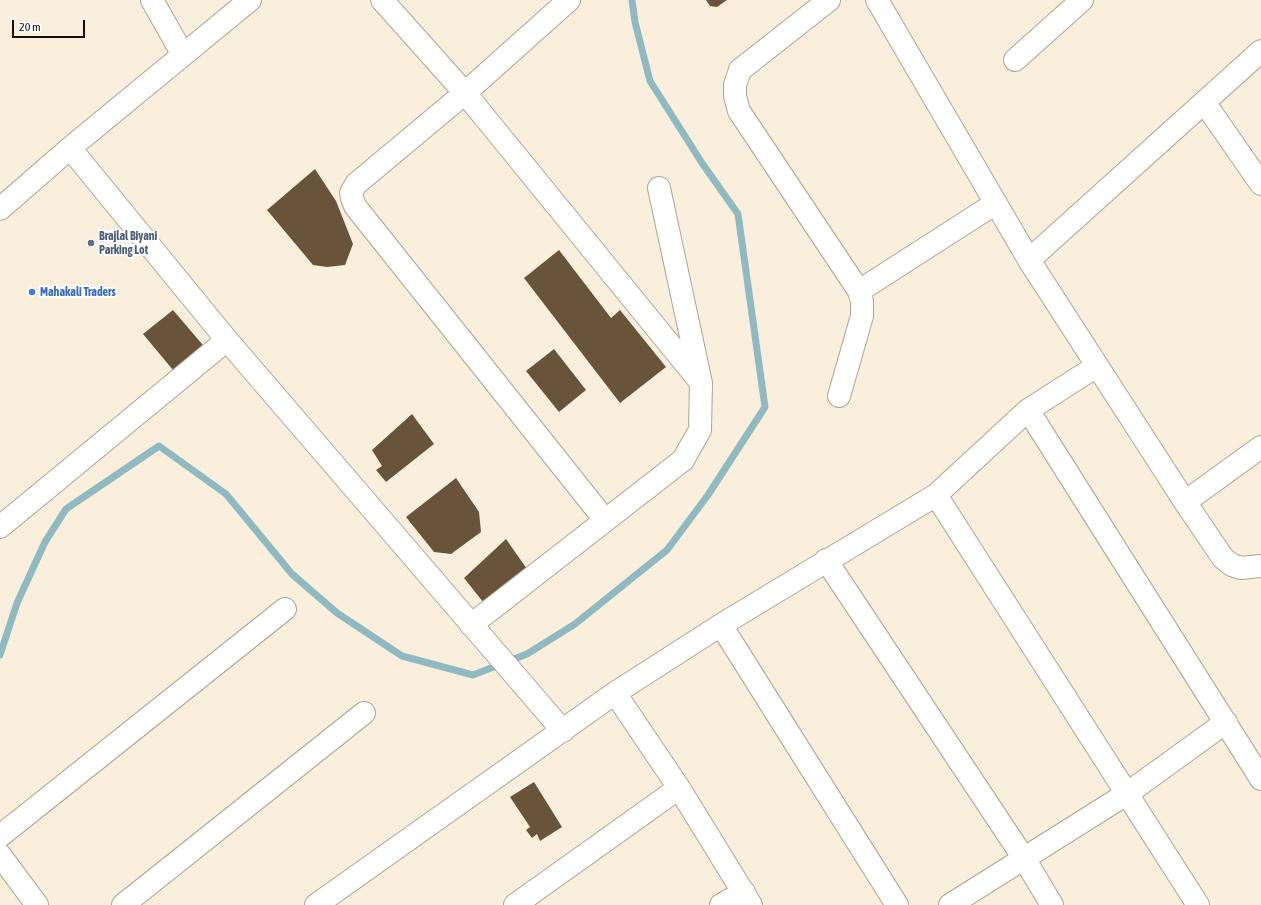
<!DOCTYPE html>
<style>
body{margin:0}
#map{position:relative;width:1261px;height:905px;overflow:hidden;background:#faefdd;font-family:"Asap Condensed",sans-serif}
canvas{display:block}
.scale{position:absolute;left:12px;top:20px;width:73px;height:18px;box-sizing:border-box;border:2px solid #120f09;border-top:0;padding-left:5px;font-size:12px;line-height:14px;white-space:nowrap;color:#120f09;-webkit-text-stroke:3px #fff;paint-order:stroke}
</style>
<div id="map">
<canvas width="1261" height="905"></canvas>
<div class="scale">20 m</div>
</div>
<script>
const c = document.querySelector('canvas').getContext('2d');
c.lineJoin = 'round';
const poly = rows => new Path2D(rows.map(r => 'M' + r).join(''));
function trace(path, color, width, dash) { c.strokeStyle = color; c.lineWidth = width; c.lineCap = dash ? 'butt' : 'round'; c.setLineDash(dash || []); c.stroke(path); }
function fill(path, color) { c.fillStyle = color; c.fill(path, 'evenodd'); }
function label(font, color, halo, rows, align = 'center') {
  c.font = font + ' "Asap Condensed",sans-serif'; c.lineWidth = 4; c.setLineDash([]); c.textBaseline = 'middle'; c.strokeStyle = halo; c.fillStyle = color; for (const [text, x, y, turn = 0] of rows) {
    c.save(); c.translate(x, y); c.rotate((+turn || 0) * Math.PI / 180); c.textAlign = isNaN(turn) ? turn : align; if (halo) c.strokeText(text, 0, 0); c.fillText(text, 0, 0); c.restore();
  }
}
trace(poly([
 [0,655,17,603,45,542,66,509,159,446,226,494,292,574,337,613,402,656,473,675,527,654,575,624,667,550,708,495,765,407,738,214,702,163,650,81,635,22,632,0]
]), '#8fbac1', 7);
fill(poly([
 [706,0,727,0,717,7,710,6],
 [315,169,336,201,353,244,345,265,327,267,313,265,267,210],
 [559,250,611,318,620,310,666,367,620,403,524,278],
 [173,310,208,351,178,376,143,334],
 [554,349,586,390,559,412,526,371],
 [412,414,434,444,386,482,376,470,382,466,372,450],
 [456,478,479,512,481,532,451,554,434,552,406,517],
 [506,539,527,569,487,607,464,578],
 [534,782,562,827,540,841,537,834,532,838,526,830,530,827,510,797]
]), '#69543b');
const minor = poly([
 [152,0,183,55],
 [382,0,465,93,698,379],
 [569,0,465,93,356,184,351,193,352,198,355,206,605,520],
 [829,0,740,70,735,85,735,96,739,111,859,291,862,301,862,316,839,396],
 [877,0,1029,260,1185,502,1223,558,1232,565,1241,568,1261,566],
 [1015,60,1082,0],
 [1204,102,1261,184],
 [70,148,227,340,563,731],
 [0,209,70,148,250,0],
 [1029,260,1261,51],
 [859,291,996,203],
 [1028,410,1261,779],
 [936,495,1198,905],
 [1185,502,1261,447],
 [0,527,227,340],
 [826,560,1025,860,1052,905],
 [471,625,683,460,700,430,701,383,659,188],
 [721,625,897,905],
 [615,693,679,788,751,905],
 [0,836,285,609],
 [0,855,37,905],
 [123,905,364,713],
 [316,905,615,693,721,625,936,495,1028,410,1097,366],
 [515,905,679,788],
 [721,905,744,892],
 [950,905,1128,793,1226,722]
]);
trace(minor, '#aea493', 24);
trace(minor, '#fff', 22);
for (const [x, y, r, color] of [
 [91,243,4,"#5c6f8a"],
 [32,292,4,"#3f7fe0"]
]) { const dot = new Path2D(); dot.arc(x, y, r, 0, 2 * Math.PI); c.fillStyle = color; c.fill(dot); trace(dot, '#fff', 1.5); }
label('bold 12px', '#4e5e75', '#fff', [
 ["Brajlal Biyani",99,236],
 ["Parking Lot",99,250]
], 'left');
label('bold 12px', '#366cbe', '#fff', [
 ["Mahakali Traders",40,292]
], 'left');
</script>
